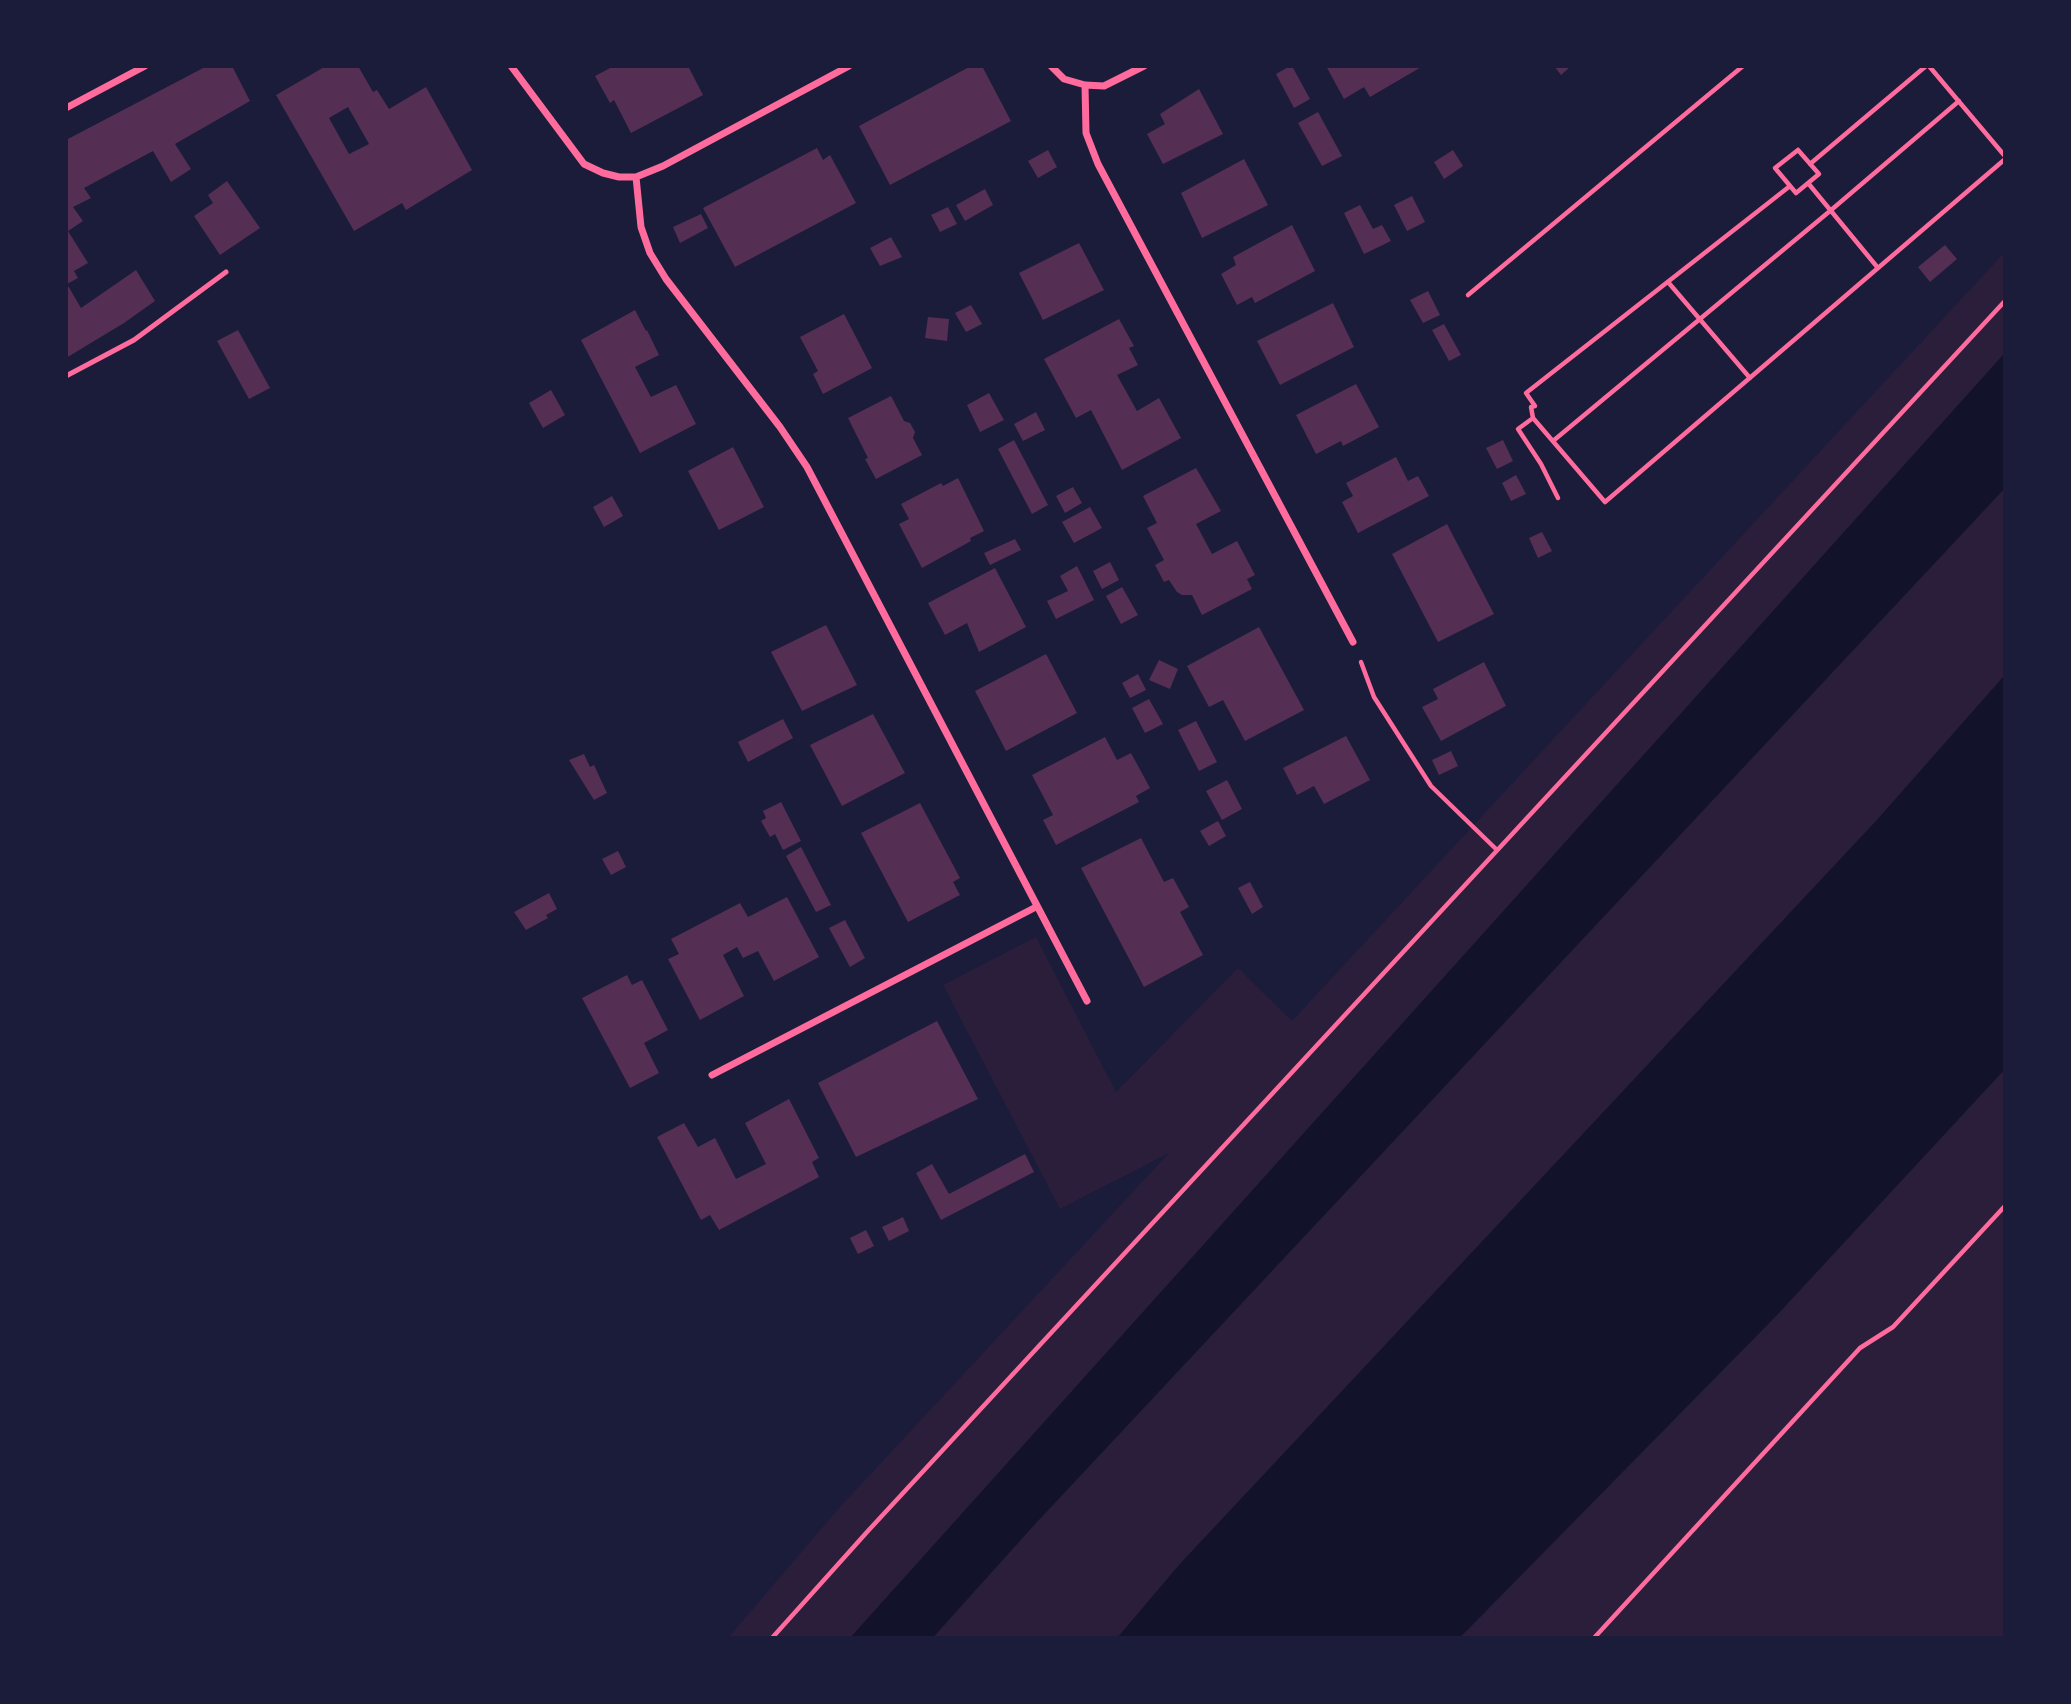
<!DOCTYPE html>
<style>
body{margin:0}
#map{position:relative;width:2071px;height:1704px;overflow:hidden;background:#1b1b3a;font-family:Lato,sans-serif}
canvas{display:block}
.frame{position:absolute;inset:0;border:68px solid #1b1b3a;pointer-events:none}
</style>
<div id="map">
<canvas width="2071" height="1704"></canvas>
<div class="frame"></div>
</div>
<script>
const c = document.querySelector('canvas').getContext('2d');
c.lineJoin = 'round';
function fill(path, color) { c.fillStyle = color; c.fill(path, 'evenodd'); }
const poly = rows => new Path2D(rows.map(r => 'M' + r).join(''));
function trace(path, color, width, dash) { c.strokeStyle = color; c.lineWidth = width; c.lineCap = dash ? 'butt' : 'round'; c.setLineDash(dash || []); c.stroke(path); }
fill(poly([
 [2004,253,2004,354,851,1637,728,1638,839,1508,1169,1153,1060,1209,943,985,1036,937,1116,1092,1238,968,1292,1021],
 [2004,489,2004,676,1877,820,1180,1564,1118,1637,933,1638,1035,1524],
 [2004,1070,2004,1637,1460,1638,1776,1316]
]), '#2a1e3b');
fill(poly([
 [2004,354,2004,489,1035,1524,933,1637,851,1637],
 [2004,676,2004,1070,1776,1316,1460,1637,1118,1637,1180,1564,1877,820]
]), '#12122b');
fill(poly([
 [207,66,232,66,250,101,175,144,191,169,171,182,153,151,84,188,91,198,73,207,83,221,68,231,88,263,74,271,78,278,67,284,81,308,136,270,155,301,124,323,66,358,66,140],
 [326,66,358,66,373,92,377,90,389,109,426,87,472,170,406,210,402,203,354,231,276,95],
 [348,107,369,144,349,154,329,118],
 [614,66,688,66,703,95,631,133,614,100,610,103,595,76],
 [971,66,982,66,1011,121,890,185,859,126],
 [1290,66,1292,66,1310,99,1294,108,1276,74],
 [1326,66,1423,66,1370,97,1364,87,1344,99],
 [1554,66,1571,66,1561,75],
 [1199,89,1223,134,1163,164,1147,134,1165,124,1160,114],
 [1318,112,1342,156,1322,166,1298,123],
 [817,148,823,160,830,155,856,203,735,267,703,208],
 [1048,150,1057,167,1038,178,1028,161],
 [1453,150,1463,166,1444,179,1434,162],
 [1244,159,1268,205,1202,238,1181,193],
 [227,181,260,228,220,255,194,216,213,203,208,195],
 [985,189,993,205,965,221,956,205],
 [1412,196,1425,222,1407,231,1394,205],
 [1360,205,1373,229,1382,225,1391,241,1364,254,1344,213],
 [948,207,957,224,940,232,931,215],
 [701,214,708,228,680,243,673,227],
 [1292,225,1315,271,1255,303,1252,297,1237,305,1221,274,1236,265,1233,257],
 [891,237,902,257,880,266,870,248],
 [1079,243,1104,290,1043,320,1019,273],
 [1945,245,1957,259,1930,282,1918,267],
 [1428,291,1440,315,1423,323,1410,300],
 [1333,303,1354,347,1280,385,1257,341],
 [971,305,982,324,966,332,955,313],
 [635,310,646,331,647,330,659,355,635,367,651,397,676,385,696,424,640,453,581,340],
 [844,314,872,368,823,394,813,374,818,371,800,337],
 [928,317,949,319,947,341,925,338],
 [1119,319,1134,346,1129,348,1138,365,1117,375,1137,411,1159,398,1181,438,1122,470,1091,410,1076,418,1044,359],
 [1444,324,1461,355,1449,361,1432,330],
 [238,330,270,388,249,399,217,341],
 [1356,384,1379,427,1343,446,1341,441,1316,454,1296,415],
 [551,390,565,415,543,428,529,403],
 [989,393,1004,420,980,432,967,405],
 [891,396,904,421,910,423,915,432,913,438,922,455,876,479,865,459,868,458,848,418],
 [1036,412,1045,430,1023,441,1014,424],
 [1014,440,1048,505,1032,514,998,449],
 [1503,440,1513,461,1497,469,1486,448],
 [733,447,764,507,719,530,688,471],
 [1396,457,1408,481,1418,476,1429,496,1358,533,1342,502,1353,496,1346,483],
 [1196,468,1221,511,1196,524,1212,554,1237,541,1255,575,1247,579,1252,589,1202,615,1192,595,1182,595,1177,592,1169,580,1164,582,1155,565,1164,560,1147,528,1157,523,1143,496],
 [1516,475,1526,494,1511,501,1502,483],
 [958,478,984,531,970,538,971,541,922,568,899,524,909,519,901,504,941,483,943,486],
 [1073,487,1082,503,1065,513,1056,496],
 [612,496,623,516,604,527,593,507],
 [1090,507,1102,528,1074,543,1062,522],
 [1447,524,1494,614,1438,642,1392,554],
 [1542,532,1552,551,1538,558,1529,538],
 [1015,539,1021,550,990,565,984,553],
 [1110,562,1119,580,1102,589,1093,571],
 [1077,566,1094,600,1056,619,1047,601,1068,591,1060,576],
 [995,568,1026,627,979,652,967,623,945,635,928,603],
 [1122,587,1138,615,1121,624,1106,596],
 [826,625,857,685,802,711,771,652],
 [1259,627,1304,710,1245,741,1223,700,1209,707,1187,666],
 [1046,654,1077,713,1006,751,975,691],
 [1159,660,1178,669,1170,689,1149,680],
 [1484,662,1506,706,1441,741,1422,707,1438,699,1433,689],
 [1138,674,1146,690,1130,698,1122,683],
 [1149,699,1163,724,1145,733,1132,708],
 [873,714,905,773,842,806,810,745],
 [783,719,793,738,748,762,738,742],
 [1196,721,1217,762,1199,771,1178,730],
 [1346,736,1370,780,1324,804,1314,786,1297,795,1283,768],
 [1105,737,1117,760,1131,753,1150,788,1136,796,1139,802,1056,845,1043,820,1053,815,1032,775],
 [1451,751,1458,766,1439,775,1432,760],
 [584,754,590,767,594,765,607,793,594,800,569,760],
 [1227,780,1242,809,1222,820,1206,791],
 [781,802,801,841,783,850,775,834,770,837,761,821,766,818,763,811],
 [920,803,960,878,953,882,960,895,908,922,861,833],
 [1218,821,1226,836,1209,846,1200,831],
 [1141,838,1164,882,1173,878,1189,907,1180,912,1203,955,1144,987,1081,868],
 [801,847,831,905,816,912,786,856],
 [618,851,626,867,611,875,602,859],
 [1250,882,1263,907,1252,914,1238,888],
 [549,893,557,909,546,915,548,918,526,930,514,912],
 [787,897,819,957,774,981,758,951,743,958,737,947,723,955,744,996,700,1020,668,959,679,954,671,939,740,903,748,917],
 [845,920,865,958,850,967,829,928],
 [627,975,632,985,642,980,668,1030,644,1043,659,1073,630,1088,582,998],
 [937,1021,978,1099,856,1157,818,1083],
 [789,1099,819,1158,812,1162,819,1177,719,1230,710,1215,701,1220,657,1137,684,1123,698,1147,715,1138,736,1179,766,1164,745,1123],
 [1025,1154,1034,1172,941,1220,916,1173,932,1164,949,1194],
 [903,1217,909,1231,889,1241,882,1227],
 [866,1230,874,1246,858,1254,850,1238]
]), '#542f53');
trace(poly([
 [1929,66,2004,155],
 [1798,150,1819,174,1796,193,1775,168,1798,150],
 [1810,164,1926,66],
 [1808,183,1878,268],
 [1668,282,1750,378],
 [1468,295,1743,66],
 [1533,418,1605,502,2004,160],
 [1553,441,1830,211,1959,101],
 [1558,498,1541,464,1518,429,1533,418,1531,407,1535,406,1526,393,1790,186],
 [1361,662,1374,697,1431,786,1497,850],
 [772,1638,867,1532,2004,302],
 [1594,1638,1860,1348,1893,1327,2004,1207]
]), '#ff6b9d', 4.5);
trace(poly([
 [66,376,134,340,226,272]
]), '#ff6b9d', 5);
trace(poly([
 [511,66,584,164,603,173,619,177,636,177,663,166,849,66],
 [1051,66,1064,79,1085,85,1104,86,1144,66],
 [1085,85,1086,133,1098,164,1353,642],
 [66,108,145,66],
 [636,177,641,227,650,253,666,279,780,427,807,467,1087,1001],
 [712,1075,1036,907]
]), '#ff6b9d', 7);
</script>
